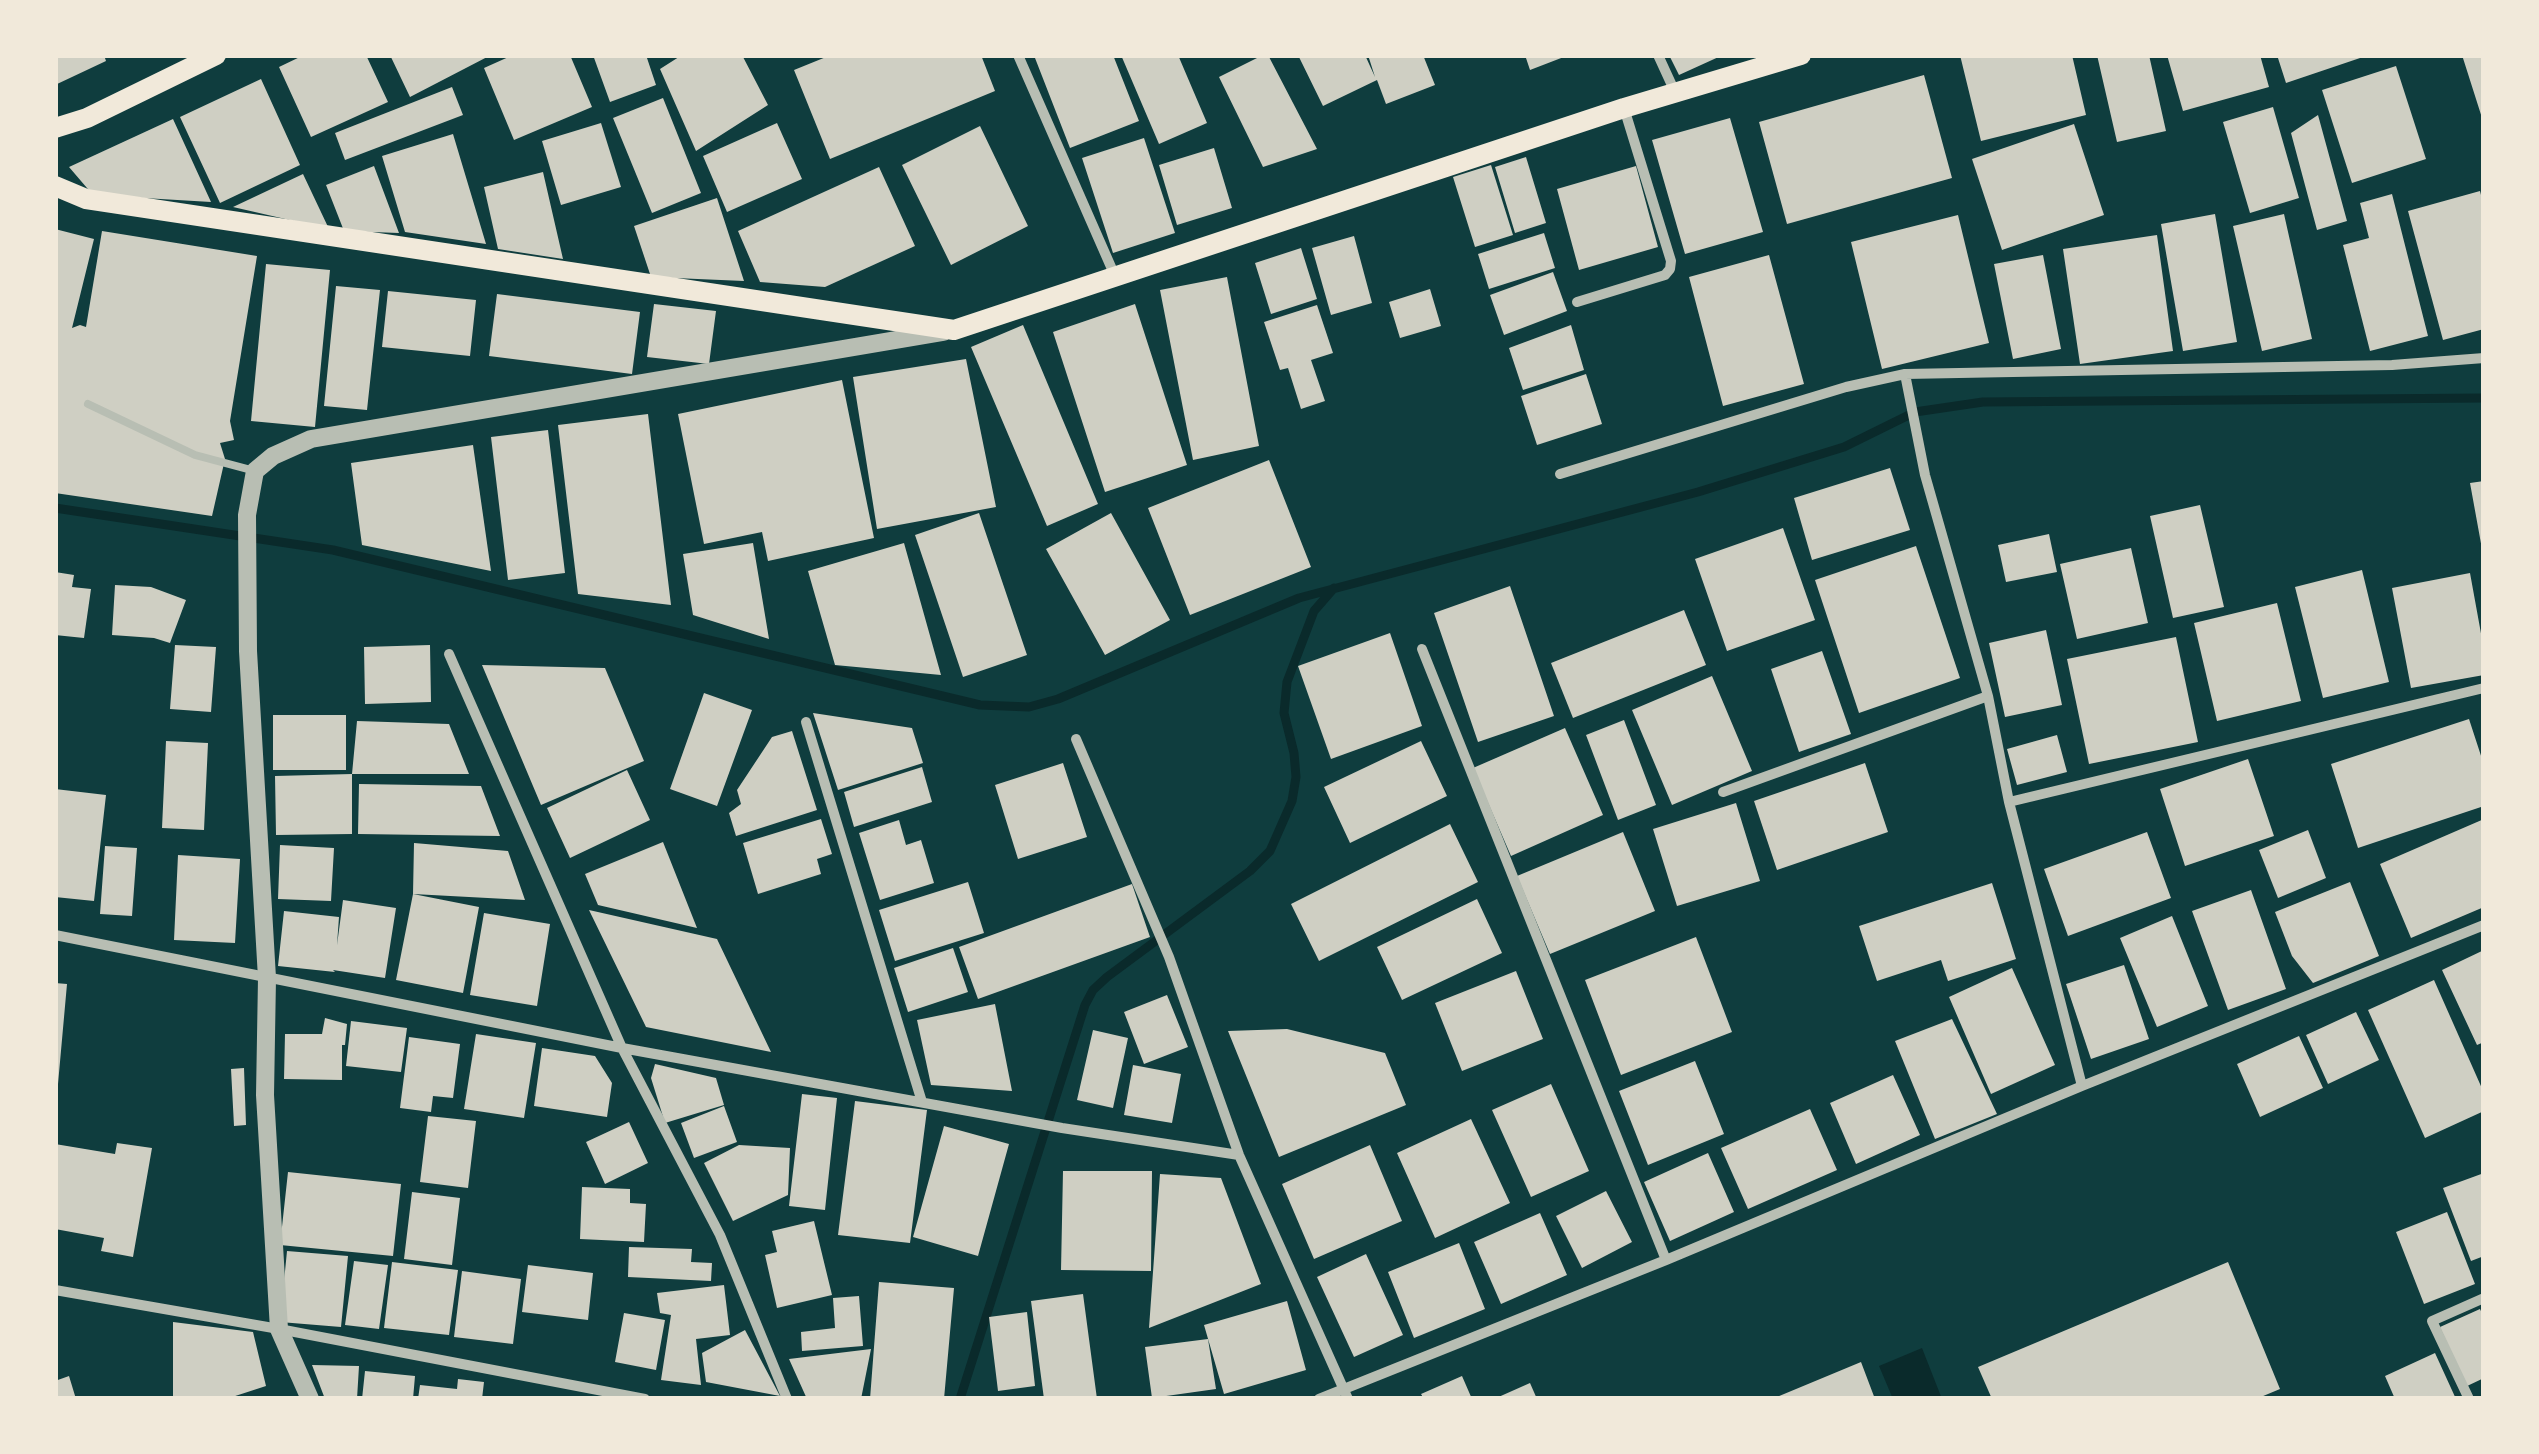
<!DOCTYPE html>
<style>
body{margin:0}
#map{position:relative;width:2539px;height:1454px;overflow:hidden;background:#0f3d3e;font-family:"PT Sans Narrow",sans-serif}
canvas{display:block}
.frame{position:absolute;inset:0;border:58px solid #f1e9da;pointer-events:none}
</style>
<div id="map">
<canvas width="2539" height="1454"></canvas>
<div class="frame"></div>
</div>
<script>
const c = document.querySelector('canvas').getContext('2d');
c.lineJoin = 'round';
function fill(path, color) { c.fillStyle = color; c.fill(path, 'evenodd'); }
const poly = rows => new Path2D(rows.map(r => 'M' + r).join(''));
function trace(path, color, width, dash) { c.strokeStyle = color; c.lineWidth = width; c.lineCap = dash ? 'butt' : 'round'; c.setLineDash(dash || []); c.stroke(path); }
fill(poly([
 [1922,1348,1942,1399,1893,1399,1879,1366]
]), '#0a2a2b');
trace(poly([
 [55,508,333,550,980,705,1029,707,1058,699,1299,598,1698,492,1844,447,1915,412,1983,402,2484,398],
 [960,1399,1085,1005,1093,990,1107,977,1250,871,1270,851,1292,801,1296,777,1294,753,1284,713,1287,682,1314,611,1334,588]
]), '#0a2a2b', 9);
fill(poly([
 [55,55,104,55,106,61,55,85],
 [304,55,366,55,388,102,311,137,279,67],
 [390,55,491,55,410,97],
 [513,55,570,55,592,107,514,140,484,68],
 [593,55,646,55,656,85,610,102],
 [682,55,742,55,768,105,696,151,660,69],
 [831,55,981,55,995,91,830,159,794,70],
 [1043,55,1113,55,1139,121,1070,148,1035,58],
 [1121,55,1178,55,1207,123,1159,144],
 [1263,55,1268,55,1317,149,1263,167,1219,77],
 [1298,55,1365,55,1375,77,1368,55,1423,55,1435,85,1386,104,1377,80,1323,106],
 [1525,55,1569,55,1530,70],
 [1669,55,1723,55,1679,75],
 [1960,55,2072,55,2086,115,1981,141],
 [2097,55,2149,55,2166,131,2117,142],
 [2167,55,2260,55,2269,87,2183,111],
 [2277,55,2366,55,2366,56,2286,83],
 [2462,55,2484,55,2484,121,2483,121],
 [2396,66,2426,159,2352,183,2322,90],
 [1924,75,1952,178,1787,224,1759,122],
 [261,79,300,165,220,203,180,117],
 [452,87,463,115,345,160,335,133],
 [663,98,701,193,652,213,613,118],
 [2273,107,2299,198,2250,213,2223,122],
 [2318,115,2347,221,2317,230,2291,133],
 [1730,118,1763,232,1685,254,1652,140],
 [173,119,211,202,93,195,69,167],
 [601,123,621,187,561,205,542,141],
 [777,123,802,179,727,212,703,156],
 [2074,124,2104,215,2002,250,1972,159],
 [980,126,1028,226,951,265,902,165],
 [453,134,486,244,405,232,382,156],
 [1144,138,1175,233,1113,253,1082,158],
 [1214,148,1232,208,1177,225,1159,165],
 [1526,157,1546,223,1515,233,1495,167],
 [1491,165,1513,235,1475,247,1453,177],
 [374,166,399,233,344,231,326,185],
 [1636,166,1658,247,1579,270,1557,189],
 [879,167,915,246,825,287,760,282,738,231],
 [543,172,563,259,498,249,484,187],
 [303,174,329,229,233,207],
 [2480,191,2484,207,2484,329,2443,340,2408,211],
 [2392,194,2428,336,2370,351,2343,245,2369,238,2360,203],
 [717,198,744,281,651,277,634,226],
 [2215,214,2237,342,2183,351,2161,224],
 [2284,214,2312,339,2262,351,2233,226],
 [1958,215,1989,343,1882,369,1851,242],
 [55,229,94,239,72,328,80,325,86,327,102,231,257,256,230,421,234,440,220,443,225,459,212,516,55,493],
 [1544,233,1555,268,1489,289,1478,254],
 [2157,235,2173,351,2080,364,2063,249],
 [1354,236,1372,303,1331,315,1312,248],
 [1301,248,1317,299,1271,314,1255,263],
 [1769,255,1804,384,1723,406,1689,277],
 [2043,255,2061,349,2013,359,1994,264],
 [266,264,330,270,315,427,251,421],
 [1553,272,1567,311,1504,335,1490,295],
 [1227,277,1259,446,1193,460,1160,290],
 [336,286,380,290,367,410,324,406],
 [1430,289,1441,326,1400,338,1389,302],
 [388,291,476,300,470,356,382,347],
 [497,294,640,312,632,374,489,356],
 [654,304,716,311,709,364,647,357],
 [1135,304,1187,465,1105,492,1053,332],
 [1317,305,1333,353,1311,360,1325,401,1301,409,1288,368,1280,370,1264,322],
 [1023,325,1098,504,1047,526,971,347],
 [1571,325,1584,370,1523,390,1509,348],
 [966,359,996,507,877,529,853,377],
 [1586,374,1602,424,1537,445,1521,396],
 [842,380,874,538,768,561,762,532,704,544,678,414],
 [648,414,671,605,578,594,558,425],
 [548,430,565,573,508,580,491,437],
 [473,445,491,571,362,545,351,463],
 [1269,460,1311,567,1190,615,1148,508],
 [1890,468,1910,530,1812,560,1794,498],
 [2484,481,2484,549,2482,549,2470,483],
 [2200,505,2224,607,2173,618,2150,516],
 [979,513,1027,655,963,677,915,535],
 [1111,513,1170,620,1105,655,1046,549],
 [1783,528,1815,620,1727,651,1695,559],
 [2049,534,2057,572,2006,582,1998,545],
 [753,543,769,639,693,615,683,554],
 [904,543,941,675,835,665,808,571],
 [1916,546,1960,678,1859,713,1815,580],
 [2131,548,2148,623,2077,639,2060,564],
 [2362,570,2389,682,2323,698,2295,587],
 [55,572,74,575,72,587,91,589,84,638,55,635],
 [2470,573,2484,650,2484,675,2411,688,2392,588],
 [115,585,151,587,186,600,170,643,154,638,112,635],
 [1510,586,1554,716,1478,742,1434,613],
 [2277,603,2301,701,2217,721,2194,623],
 [1684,610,1706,665,1573,718,1551,663],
 [2046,630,2062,705,2005,717,1989,643],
 [1390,633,1422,726,1331,759,1298,666],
 [2176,637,2198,742,2089,764,2067,659],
 [175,645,216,647,211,712,170,709],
 [430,645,431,702,365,704,364,647],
 [1822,651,1851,734,1799,752,1771,669],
 [482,665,605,668,644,761,541,805],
 [1712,676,1752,771,1672,805,1632,710],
 [704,693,752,710,717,806,670,789],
 [813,713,912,728,923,763,838,790],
 [273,715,346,715,346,770,273,770],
 [2469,719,2484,765,2484,806,2358,848,2331,764],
 [1624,720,1656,805,1618,820,1586,735],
 [357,721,449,724,469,774,352,774],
 [1565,728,1603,815,1511,856,1473,768],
 [792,731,817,810,736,836,729,813,741,804,737,790,772,737],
 [2057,735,2067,772,2017,785,2007,749],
 [166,741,208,743,204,830,162,828],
 [1421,741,1447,796,1350,843,1324,787],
 [2248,759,2274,836,2185,866,2160,789],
 [1063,763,1087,837,1018,859,995,785],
 [1865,763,1888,832,1777,870,1754,801],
 [922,767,932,802,854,827,844,792],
 [627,770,650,820,570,858,547,808],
 [352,774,352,834,276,835,275,776],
 [359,784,481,786,500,836,358,834],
 [55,789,106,795,94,901,55,897],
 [1736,803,1760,881,1677,906,1653,829],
 [821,819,832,854,817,859,821,874,758,894,743,843],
 [2484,819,2484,907,2411,938,2380,864],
 [899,820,906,845,921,840,934,883,880,900,859,833],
 [1450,824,1478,882,1319,961,1291,904],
 [2308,830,2326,878,2278,898,2259,850],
 [1623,832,1655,911,1550,954,1517,876],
 [2147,832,2171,898,2068,936,2044,869],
 [663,842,697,928,598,905,585,874],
 [414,843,508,851,525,900,413,894,479,907,463,993,396,980,413,894],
 [280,845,334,848,331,901,278,899],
 [105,846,137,848,132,916,100,914],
 [178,855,240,859,235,943,174,940],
 [968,882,984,933,895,961,879,910],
 [2350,882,2379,956,2313,983,2292,956,2275,912],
 [1992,883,2016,959,1948,981,1941,960,1877,981,1859,926],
 [1132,884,1150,937,978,999,959,947],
 [2251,890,2286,989,2228,1010,2192,911],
 [1477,899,1502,953,1402,1000,1377,947],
 [343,900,396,908,385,978,333,970,335,972,278,966,284,911,339,917,337,945],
 [589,910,717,939,771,1052,646,1027],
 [484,913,550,924,537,1006,470,995],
 [2172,916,2208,1006,2157,1027,2120,938],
 [1696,937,1732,1032,1621,1075,1585,980],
 [953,948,968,992,908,1012,894,968],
 [2484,950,2484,1042,2477,1045,2442,970],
 [2124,965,2149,1039,2091,1059,2066,984],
 [2012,968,2055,1065,1991,1094,1949,997],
 [1516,971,1543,1039,1462,1071,1435,1003],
 [2434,980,2484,1093,2484,1111,2425,1138,2368,1010],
 [55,983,67,984,58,1084,55,1084],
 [1167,995,1188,1047,1144,1064,1124,1012],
 [995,1004,1012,1091,931,1085,917,1020],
 [2356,1012,2379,1060,2328,1084,2306,1035],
 [325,1018,347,1024,345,1045,342,1045,342,1080,284,1079,285,1034,322,1034],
 [1952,1019,1997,1114,1935,1139,1895,1041],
 [351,1021,407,1028,401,1072,346,1066],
 [1287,1029,1385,1053,1406,1105,1279,1157,1228,1031],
 [1093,1030,1128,1038,1113,1108,1077,1100],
 [476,1034,536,1043,524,1118,464,1109],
 [2299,1036,2323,1088,2260,1117,2237,1064],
 [409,1037,460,1044,453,1098,433,1096,431,1112,400,1108],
 [542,1048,595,1056,612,1083,607,1117,534,1106],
 [1695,1061,1724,1134,1648,1165,1619,1091],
 [655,1064,716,1078,724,1105,665,1123,651,1078],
 [1133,1065,1181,1074,1172,1123,1124,1115],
 [244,1068,246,1125,234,1126,231,1069],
 [1893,1075,1920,1135,1856,1164,1830,1103],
 [1551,1084,1589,1171,1531,1197,1492,1110],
 [802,1094,837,1098,825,1210,789,1206],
 [855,1101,927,1110,910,1243,838,1235],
 [724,1106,737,1142,694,1158,681,1123],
 [1810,1109,1837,1170,1748,1209,1721,1148],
 [428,1116,476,1121,468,1188,420,1182],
 [1471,1119,1510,1203,1435,1238,1397,1153],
 [629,1122,648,1163,605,1184,586,1142],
 [944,1126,1009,1144,978,1256,913,1237],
 [117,1143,152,1148,133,1257,101,1251,104,1238,55,1229,55,1144,115,1154],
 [739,1145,790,1148,788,1195,733,1221,704,1163],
 [1370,1145,1402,1221,1314,1259,1282,1184],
 [1708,1153,1734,1212,1670,1241,1644,1182],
 [1063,1171,1152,1171,1151,1271,1061,1270],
 [288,1172,401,1184,393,1256,280,1245],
 [2484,1173,2484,1256,2471,1261,2443,1188],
 [1160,1174,1221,1178,1261,1284,1149,1328],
 [582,1187,630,1189,630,1203,646,1204,644,1242,580,1239],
 [1606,1191,1632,1242,1582,1268,1556,1216],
 [412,1192,460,1198,452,1265,404,1259],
 [2447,1212,2475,1284,2424,1304,2396,1232],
 [1540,1213,1567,1275,1501,1304,1474,1242],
 [814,1221,832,1295,777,1308,765,1255,777,1252,772,1231],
 [1459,1243,1485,1309,1414,1338,1388,1272],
 [629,1247,692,1249,691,1262,712,1263,711,1281,628,1277],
 [287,1251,348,1256,341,1327,280,1322],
 [1366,1254,1403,1335,1354,1357,1317,1277],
 [354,1261,388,1265,379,1329,345,1325],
 [392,1262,458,1270,449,1335,384,1328],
 [2228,1262,2280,1389,2256,1399,1992,1399,1978,1367],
 [528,1265,593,1273,588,1320,522,1312],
 [462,1271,521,1279,513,1344,454,1337],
 [879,1282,954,1288,944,1399,870,1399],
 [724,1285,730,1335,696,1339,701,1385,661,1380,671,1315,660,1313,657,1293],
 [1083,1294,1097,1399,1044,1399,1031,1301],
 [859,1296,863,1346,802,1351,801,1332,835,1328,833,1298],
 [1287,1301,1306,1370,1224,1394,1204,1325],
 [2480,1309,2484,1318,2484,1378,2465,1387,2440,1327],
 [1027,1312,1035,1386,998,1391,989,1317],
 [624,1313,665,1320,656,1370,615,1362],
 [173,1322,253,1332,266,1386,226,1399,173,1399],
 [745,1330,780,1396,706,1382,702,1353],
 [1208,1339,1216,1389,1152,1398,1145,1347],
 [871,1349,861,1399,807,1399,789,1359],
 [2435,1353,2456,1399,2395,1399,2385,1376],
 [1861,1362,1875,1399,1772,1399],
 [312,1365,359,1366,357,1399,325,1399],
 [365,1371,415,1376,413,1399,362,1399],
 [69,1376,76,1399,55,1399,55,1381],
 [1462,1376,1472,1399,1424,1399,1421,1394],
 [458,1379,484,1382,482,1399,418,1399,420,1385,457,1389],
 [1530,1383,1537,1399,1494,1399]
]), '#cfcfc3');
trace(poly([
 [88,404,195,455,255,471]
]), '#b8beb3', 8);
trace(poly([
 [1018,55,1115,276],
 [1658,55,1675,92],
 [1577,302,1665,275,1670,269,1671,261,1624,108],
 [1905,374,1925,475,1988,696,2009,802,2082,1086],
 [1560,474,1846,387,1905,374,2392,365,2484,358],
 [1422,649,1666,1260],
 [449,654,622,1048,720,1235,787,1399],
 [806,722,922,1102],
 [1076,739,1169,957,1239,1155,1348,1399],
 [1723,792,1988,696],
 [2009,802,2484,688],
 [55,935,622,1048,1062,1128,1239,1155],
 [55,1290,279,1329,645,1399],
 [1319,1399,1666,1260,2082,1086,2484,925],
 [2469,1399,2432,1321,2484,1298]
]), '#b8beb3', 10);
trace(poly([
 [310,1399,279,1329,265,1095,267,978,248,651,247,515,255,471,273,456,311,439,943,332]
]), '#b8beb3', 18);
trace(poly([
 [55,128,87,118,216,55],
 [55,186,86,199,954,330,1624,108,1801,55]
]), '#f1e9da', 20);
</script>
